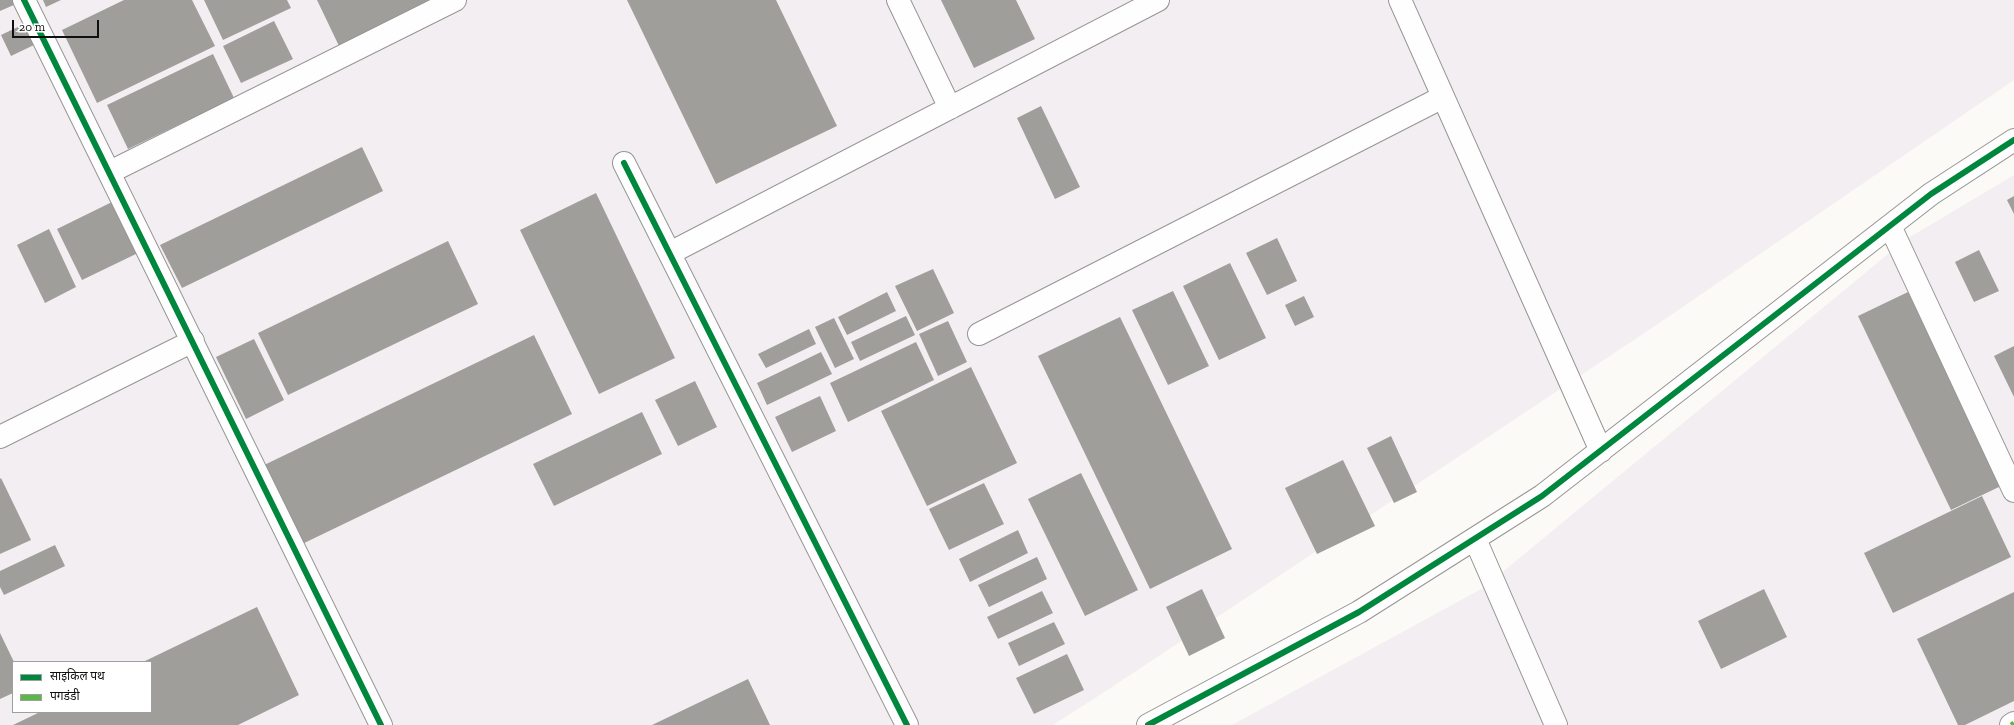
<!DOCTYPE html>
<meta charset="utf-8">
<style>
body{margin:0}
#map{position:relative;width:2014px;height:725px;overflow:hidden;background:#fcfaf6;font-family:"Zilla Slab","Noto Sans Devanagari",serif}
canvas{display:block}
.legend{position:absolute;left:12px;top:661px;width:140px;height:52px;box-sizing:border-box;background:#fff;border:1px solid #9f9f9f;margin:0;padding:5px 7px;list-style:none;font-size:12px;color:#101010}
.legend li{display:flex;align-items:center;gap:8px;height:20px}
.legend b{width:20px;border:1px solid #9f9f9f}
.scale{position:absolute;left:12px;top:20px;width:87px;height:18px;box-sizing:border-box;border:2px solid #101010;border-top:0;padding-left:5px;font-size:12px;line-height:14px;white-space:nowrap;color:#101010;-webkit-text-stroke:3px #fff;paint-order:stroke}
</style>
<div id="map">
<canvas width="2014" height="725"></canvas>
<ul class="legend">
<li><b style="height:5px;background:#00873e"></b>साइकिल पथ</li>
<li><b style="height:5px;background:#58b947"></b>पगडंडी</li>
</ul>
<div class="scale">20 m</div>
</div>
<script>
const c = document.querySelector('canvas').getContext('2d');
c.lineJoin = 'round';
function fill(path, color) { c.fillStyle = color; c.fill(path, 'evenodd'); }
const poly = rows => new Path2D(rows.map(r => 'M' + r).join(''));
function trace(path, color, width, dash) { c.strokeStyle = color; c.lineWidth = width; c.lineCap = dash ? 'butt' : 'round'; c.setLineDash(dash || []); c.stroke(path); }
fill(poly([
 [0,0,2014,0,2014,80,1652,328,1112,687,1053,725,0,725],
 [13,662,151,662,151,712,13,712],
 [2014,175,2014,725,1232,725,1483,588,1905,240]
]), '#f3eef1');
fill(poly([
 [0,0,14,0,16,4,0,11],
 [43,0,61,0,46,7],
 [124,0,192,0,215,46,97,103,62,30],
 [204,0,287,0,291,8,223,40],
 [317,0,435,0,339,46],
 [627,0,776,0,837,126,716,184],
 [941,0,1016,0,1035,39,974,68],
 [274,21,293,59,241,83,223,46],
 [24,24,34,45,11,56,1,35],
 [213,54,234,98,128,149,107,105],
 [1041,106,1080,187,1055,199,1017,118],
 [362,147,383,191,182,288,160,245],
 [596,193,675,358,599,394,520,230],
 [2014,196,2014,214,2007,200],
 [112,202,138,253,82,280,57,229],
 [49,229,76,287,45,303,17,245],
 [1277,238,1297,281,1267,295,1246,253],
 [448,241,478,304,288,395,258,333],
 [1979,250,1999,291,1974,302,1955,262],
 [1230,263,1266,338,1219,360,1183,286],
 [933,269,954,313,917,331,895,286],
 [1173,291,1209,366,1168,385,1132,310],
 [887,292,896,311,847,335,838,317],
 [1908,292,2001,486,1951,510,1858,316],
 [1304,296,1314,317,1295,326,1285,305],
 [906,316,915,335,860,361,851,342],
 [1120,317,1232,549,1150,589,1038,356],
 [834,318,854,359,835,368,815,327],
 [948,321,967,362,938,376,919,334],
 [809,329,816,344,766,368,758,354],
 [534,335,572,414,298,546,260,467],
 [254,339,284,400,246,419,216,357],
 [916,342,934,380,848,422,830,383],
 [2014,346,2014,397,1994,356],
 [821,352,832,374,767,405,757,383],
 [971,367,1017,463,927,506,881,411],
 [695,381,717,427,678,446,655,400],
 [820,396,836,431,792,452,775,417],
 [642,412,662,454,554,506,533,464],
 [1391,436,1417,492,1394,503,1367,448],
 [1343,460,1375,526,1317,554,1285,488],
 [1081,473,1138,590,1085,616,1028,499],
 [1,478,31,540,0,554,0,479],
 [984,483,1004,524,949,550,929,509],
 [1982,496,2011,557,1893,613,1864,553],
 [1018,530,1028,553,970,582,959,559],
 [55,545,65,566,4,595,0,587,0,571],
 [1037,557,1047,579,989,607,978,585],
 [1202,589,1225,638,1189,656,1166,607],
 [1764,589,1787,637,1721,669,1698,621],
 [1042,591,1053,613,998,639,987,617],
 [2014,592,2014,701,1965,725,1958,725,1917,639],
 [257,607,299,695,238,725,13,725,40,712,151,712,151,662,143,662],
 [1054,622,1065,644,1019,666,1008,643],
 [0,633,14,662,13,693,0,699],
 [1067,654,1084,690,1034,714,1016,678],
 [748,679,770,725,652,725]
]), '#a09e9b');
const minor = poly([
 [24,0,381,725],
 [898,0,950,108],
 [1400,0,1601,451],
 [624,163,907,725],
 [110,172,455,0],
 [1890,226,2014,491],
 [670,253,1158,0],
 [979,334,1443,97],
 [0,437,193,341],
 [1475,539,1556,725],
 [1148,725,1359,612,1542,496,1931,194,2014,140],
 [2011,725,2014,723]
]);
trace(minor, '#969594', 24);
trace(minor, '#fffefe', 22);
trace(poly([
 [2011,725,2014,723]
]), '#58b947', 5, [10, 5]);
trace(poly([
 [24,0,381,725],
 [624,163,907,725],
 [1148,725,1359,612,1542,496,1931,194,2014,140]
]), '#00873e', 6);
</script>
